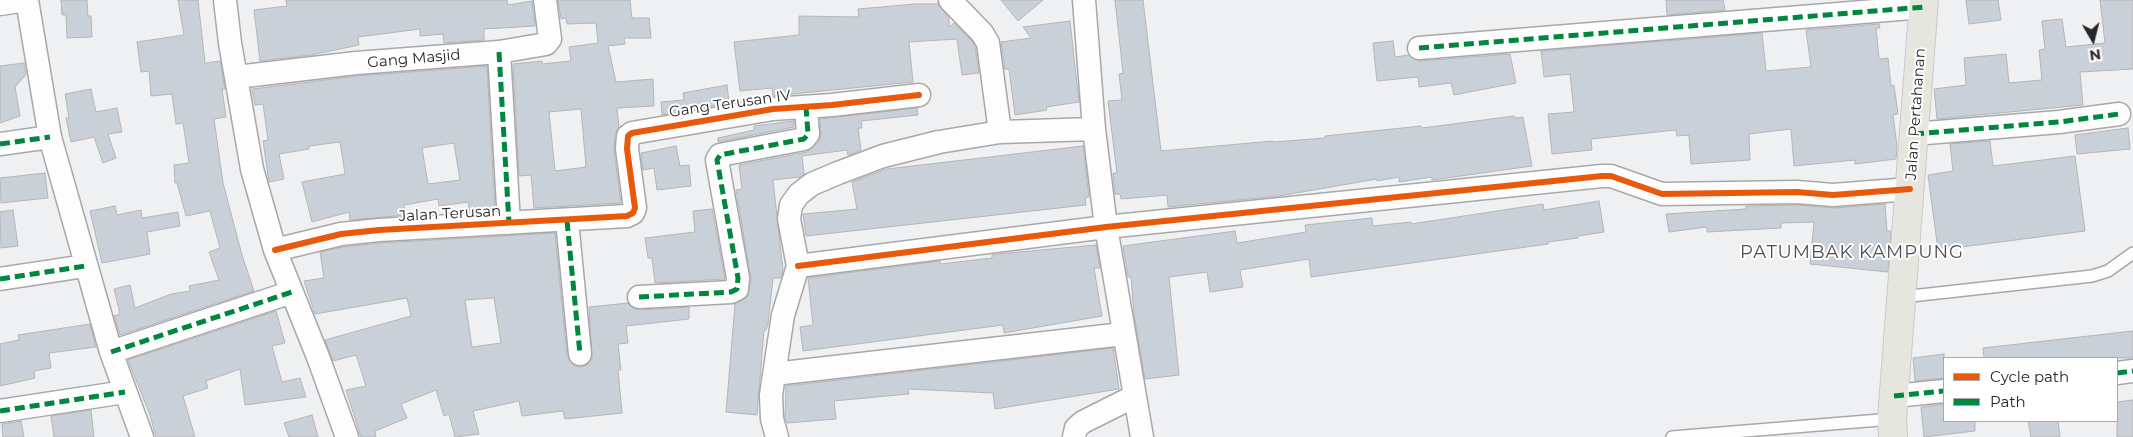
<!DOCTYPE html>
<style>
body{margin:0}
#map{position:relative;width:2133px;height:437px;overflow:hidden;background:#eff0f1;font-family:Montserrat,sans-serif}
canvas{display:block}
.legend{position:absolute;left:1943px;top:357px;width:175px;height:65px;box-sizing:border-box;background:#fff;border:1px solid #a8a8a9;margin:0;padding:6px 9px;list-style:none;font-size:15px;color:#262627}
.legend li{display:flex;align-items:center;gap:10px;height:25px}
.legend b{width:25px;border:1px solid #a8a8a9}
.north{position:absolute;left:2068px;top:15px;width:50px;height:50px;-webkit-text-stroke:4px #fff;paint-order:stroke;rotate:172deg;font-size:14px;font-weight:700;line-height:20px;text-align:center;color:#262627}
.north::after{content:'';display:block;margin:auto;width:18px;height:22px;background:#262627;clip-path:polygon(50% 0,100% 100%,50% 72%,0 100%)}
</style>
<div id="map">
<canvas width="2133" height="437"></canvas>
<ul class="legend">
<li><b style="height:6px;background:#e8590c"></b>Cycle path</li>
<li><b style="height:6px;background:#00873e"></b>Path</li>
</ul>
<div class="north">N</div>
</div>
<script>
const c = document.querySelector('canvas').getContext('2d');
c.lineJoin = 'round';
function fill(path, color) { c.fillStyle = color; c.fill(path, 'evenodd'); }
const poly = rows => new Path2D(rows.map(r => 'M' + r).join(''));
function trace(path, color, width, dash) { c.strokeStyle = color; c.lineWidth = width; c.lineCap = dash ? 'butt' : 'round'; c.setLineDash(dash || []); c.stroke(path); }
function label(font, color, halo, rows, align = 'center') {
  c.font = font + ' Montserrat,sans-serif'; c.lineWidth = 4; c.setLineDash([]); c.textBaseline = 'middle'; c.strokeStyle = halo; c.fillStyle = color; for (const [text, x, y, turn = 0] of rows) {
    c.save(); c.translate(x, y); c.rotate((+turn || 0) * Math.PI / 180); c.textAlign = isNaN(turn) ? turn : align; if (halo) c.strokeText(text, 0, 0); c.fillText(text, 0, 0); c.restore();
  }
}
const building = poly([
 [61,0,87,0,88,16,91,16,92,37,67,38,66,15,62,15,61,0],
 [178,0,198,0,205,63,220,61,225,89,222,89,226,117,214,119,223,183,242,255,254,291,120,335,114,316,120,314,114,289,130,285,135,308,171,294,190,291,189,286,219,280,209,252,220,248,210,211,186,216,177,183,175,183,174,165,189,163,183,123,176,124,172,94,151,96,149,71,141,72,137,42,184,35,178,0],
 [286,0,507,0,508,5,532,1,535,26,484,29,484,40,444,43,443,34,420,36,420,29,358,37,359,45,311,55,260,61,254,10,287,6,286,0],
 [558,0,630,0,632,18,649,18,651,38,624,38,625,44,608,46,616,82,653,79,654,106,617,108,619,127,615,135,614,151,621,203,534,208,531,175,519,176,513,64,542,61,542,64,571,61,569,47,598,43,596,23,567,24,566,18,561,19,558,0],
 [581,109,586,167,555,171,549,112,581,109],
 [1001,0,1043,0,1018,21,1001,0],
 [1115,0,1143,0,1161,151,1273,141,1274,142,1325,138,1325,136,1344,134,1421,126,1422,128,1514,116,1515,118,1523,117,1532,166,1432,180,1432,177,1399,182,1399,177,1377,181,1377,179,1279,196,1168,207,1167,195,1121,199,1120,194,1115,194,1113,173,1117,173,1108,101,1122,100,1119,74,1123,73,1115,0],
 [1666,0,1723,0,1725,10,1667,15,1666,0],
 [1966,0,1998,0,2001,20,1969,24,1966,0],
 [2100,0,2133,0,2133,69,2080,72,2083,105,1937,119,1934,89,1966,85,1964,58,2006,54,2009,83,2042,80,2039,50,2045,49,2042,21,2062,19,2066,47,2105,43,2100,0],
 [915,4,938,4,949,18,949,27,954,23,972,41,975,47,979,73,962,75,957,39,909,42,913,82,773,96,772,88,740,91,734,42,799,35,799,16,859,17,858,9,915,4],
 [1070,21,1079,102,1046,107,1047,110,1015,115,1009,69,1005,69,1001,42,1031,38,1023,27,1070,21],
 [1879,24,1880,28,1876,28,1879,59,1888,58,1891,86,1894,85,1898,114,1893,115,1897,146,1896,159,1855,164,1855,160,1794,166,1791,129,1749,134,1750,160,1691,164,1689,135,1677,136,1676,130,1591,139,1592,150,1552,154,1548,114,1574,112,1570,74,1544,77,1541,51,1762,33,1766,71,1811,67,1806,30,1879,24],
 [1393,41,1395,57,1408,55,1420,61,1510,54,1516,83,1454,95,1451,83,1419,87,1418,77,1377,81,1373,43,1393,41],
 [24,63,26,75,15,87,20,116,0,123,0,66,24,63],
 [487,66,495,210,470,212,468,202,439,206,438,199,404,205,405,215,350,220,349,212,312,222,302,182,345,174,340,142,309,146,309,149,279,154,284,179,269,182,263,141,268,140,263,104,255,105,252,89,357,76,487,66],
 [454,143,460,180,428,184,422,148,454,143],
 [727,85,729,103,662,115,661,102,684,100,683,93,727,85],
 [91,89,96,112,117,108,122,132,108,134,116,158,103,163,94,137,71,142,66,118,69,118,65,94,91,89],
 [917,108,918,115,861,121,862,128,858,128,861,150,848,155,847,150,802,156,804,174,800,177,773,180,783,270,781,278,773,278,768,324,766,330,764,330,757,415,726,412,735,304,748,296,751,279,736,190,742,189,739,165,807,152,819,142,821,133,820,119,917,108],
 [794,121,794,127,718,142,718,138,754,130,754,126,794,121],
 [2128,128,2130,149,2077,154,2075,135,2128,128],
 [1990,141,1993,166,2075,156,2085,231,1938,250,1928,175,1953,171,1950,144,1990,141],
 [676,146,680,166,689,165,691,186,657,190,654,168,643,170,641,153,676,146],
 [1083,146,1089,197,1085,198,1086,205,806,236,803,214,857,209,852,182,887,169,1083,146],
 [45,173,48,198,1,203,0,178,45,173],
 [1599,201,1604,232,1578,236,1578,238,1548,242,1548,244,1311,277,1309,259,1240,270,1243,287,1210,292,1207,272,1169,277,1179,375,1145,379,1134,314,1131,277,1128,277,1123,246,1235,231,1237,243,1306,232,1305,225,1324,223,1372,218,1373,226,1411,222,1411,224,1543,204,1544,210,1599,201],
 [1885,204,1887,231,1891,231,1888,272,1810,264,1814,222,1781,223,1781,228,1707,232,1707,227,1669,232,1666,214,1746,209,1746,206,1797,205,1834,208,1885,204],
 [115,206,117,215,141,210,142,218,178,212,180,226,147,232,150,254,102,263,90,211,115,206],
 [712,209,725,279,655,283,652,258,648,258,645,238,695,232,693,211,712,209],
 [13,210,18,246,1,248,0,212,13,210],
 [555,233,567,355,574,366,582,367,588,364,592,359,589,307,628,303,633,308,640,310,689,307,689,319,626,326,628,343,618,344,621,370,618,370,622,413,565,419,563,411,522,416,519,401,473,411,479,434,455,437,449,414,444,416,436,390,401,404,407,418,375,431,376,437,361,437,346,390,366,386,356,355,333,361,325,340,411,316,407,298,315,314,304,281,324,278,320,252,343,247,380,243,555,233],
 [494,298,501,343,472,347,465,300,494,298],
 [1096,245,1100,268,1094,268,1102,316,1004,333,1003,325,803,351,800,327,813,325,808,278,940,261,940,264,992,258,992,255,1008,253,1096,245],
 [276,311,285,343,272,346,282,382,300,378,306,397,245,405,240,369,206,381,208,388,183,396,195,437,156,437,150,415,128,360,276,311],
 [90,324,96,347,49,353,51,368,34,371,35,378,0,386,0,344,19,340,18,335,90,324],
 [2133,331,2133,358,1984,358,1983,348,2133,331],
 [1113,348,1119,389,995,409,993,393,908,389,909,394,834,401,836,419,787,423,785,417,786,386,1113,348],
 [1944,354,1944,378,1915,381,1913,358,1944,354],
 [2133,400,2133,437,2117,437,2117,402,2133,400],
 [1944,404,1944,421,1975,421,1975,431,1924,437,1921,407,1944,404],
 [91,410,94,437,54,437,51,416,91,410],
 [312,415,318,437,289,437,284,423,312,415],
 [21,421,24,437,3,437,2,424,21,421],
 [2028,421,2058,421,2060,437,2031,437,2028,421]
]);
fill(building, '#cad0d8');
trace(building, '#b4b5b6', 1);
const lane = poly([
 [1902,297,2092,276,2108,271,2133,253],
 [1672,437,1892,419]
]);
const street = poly([
 [27,0,50,137,111,352,142,437],
 [225,0,230,43,252,169,275,250,318,357,347,437],
 [950,0,982,33,988,43,1000,132],
 [1084,0,1094,129],
 [0,4,27,0],
 [1419,48,1924,7],
 [499,52,509,223],
 [236,77,356,63,499,52,546,44,550,39,545,0],
 [1914,134,2059,122,2119,114],
 [0,144,50,137],
 [567,221,580,354],
 [275,250,341,234,379,230,627,216,633,213,635,208,627,149,628,136,632,133,773,109,832,105,919,95],
 [798,266,1106,227,1602,176,1611,176,1662,194,1797,192,1833,195,1910,189],
 [0,279,85,266],
 [639,297,731,292,737,289,738,278,717,160,720,155,725,154,804,139,808,134,806,107],
 [111,352,292,292],
 [2117,373,2133,371],
 [774,374,1123,334],
 [1894,396,1944,391],
 [0,411,125,392],
 [777,437,772,419,771,395,783,315,798,266,789,219,791,205,799,194,812,184,838,173,883,156,939,142,1000,132,1094,129,1106,227,1142,437],
 [1074,437,1076,428,1083,422,1135,396]
]);
const primary = poly([
 [1893,437,1892,419,1924,0]
]);
trace(lane, '#a8a8aa', 14);
trace(street, '#a8a8aa', 25);
trace(primary, '#cacacb', 30);
trace(lane, '#fdfdfd', 11);
trace(street, '#fdfdfd', 22);
trace(primary, '#e5e7df', 28);
trace(poly([
 [1419,48,1924,7],
 [499,52,509,223],
 [1914,134,2059,122,2119,114],
 [0,144,50,137],
 [567,221,580,354],
 [0,279,85,266],
 [639,297,731,292,737,289,738,278,717,160,720,155,725,154,804,139,808,134,806,107],
 [111,352,292,292],
 [2117,373,2133,371],
 [1894,396,1944,391],
 [0,411,125,392]
]), '#00873e', 5, [10, 5]);
trace(poly([
 [275,250,341,234,379,230,627,216,633,213,635,208,627,149,628,136,632,133,773,109,832,105,919,95],
 [798,266,1106,227,1602,176,1611,176,1662,194,1797,192,1833,195,1910,189]
]), '#e8590c', 6);
label('15px', '#262627', '#fff', [
 ["Gang Masjid",414,59,-5],
 ["Gang Terusan IV",730,104,-8],
 ["Jalan Pertahanan",1916,114,-86],
 ["Jalan Terusan",450,214,-3]
]);
c.letterSpacing = '1px';
label('18px', '#4e4f52', '#fff', [
 ["PATUMBAK KAMPUNG",1852,253]
]);
c.letterSpacing = '0px';
</script>
